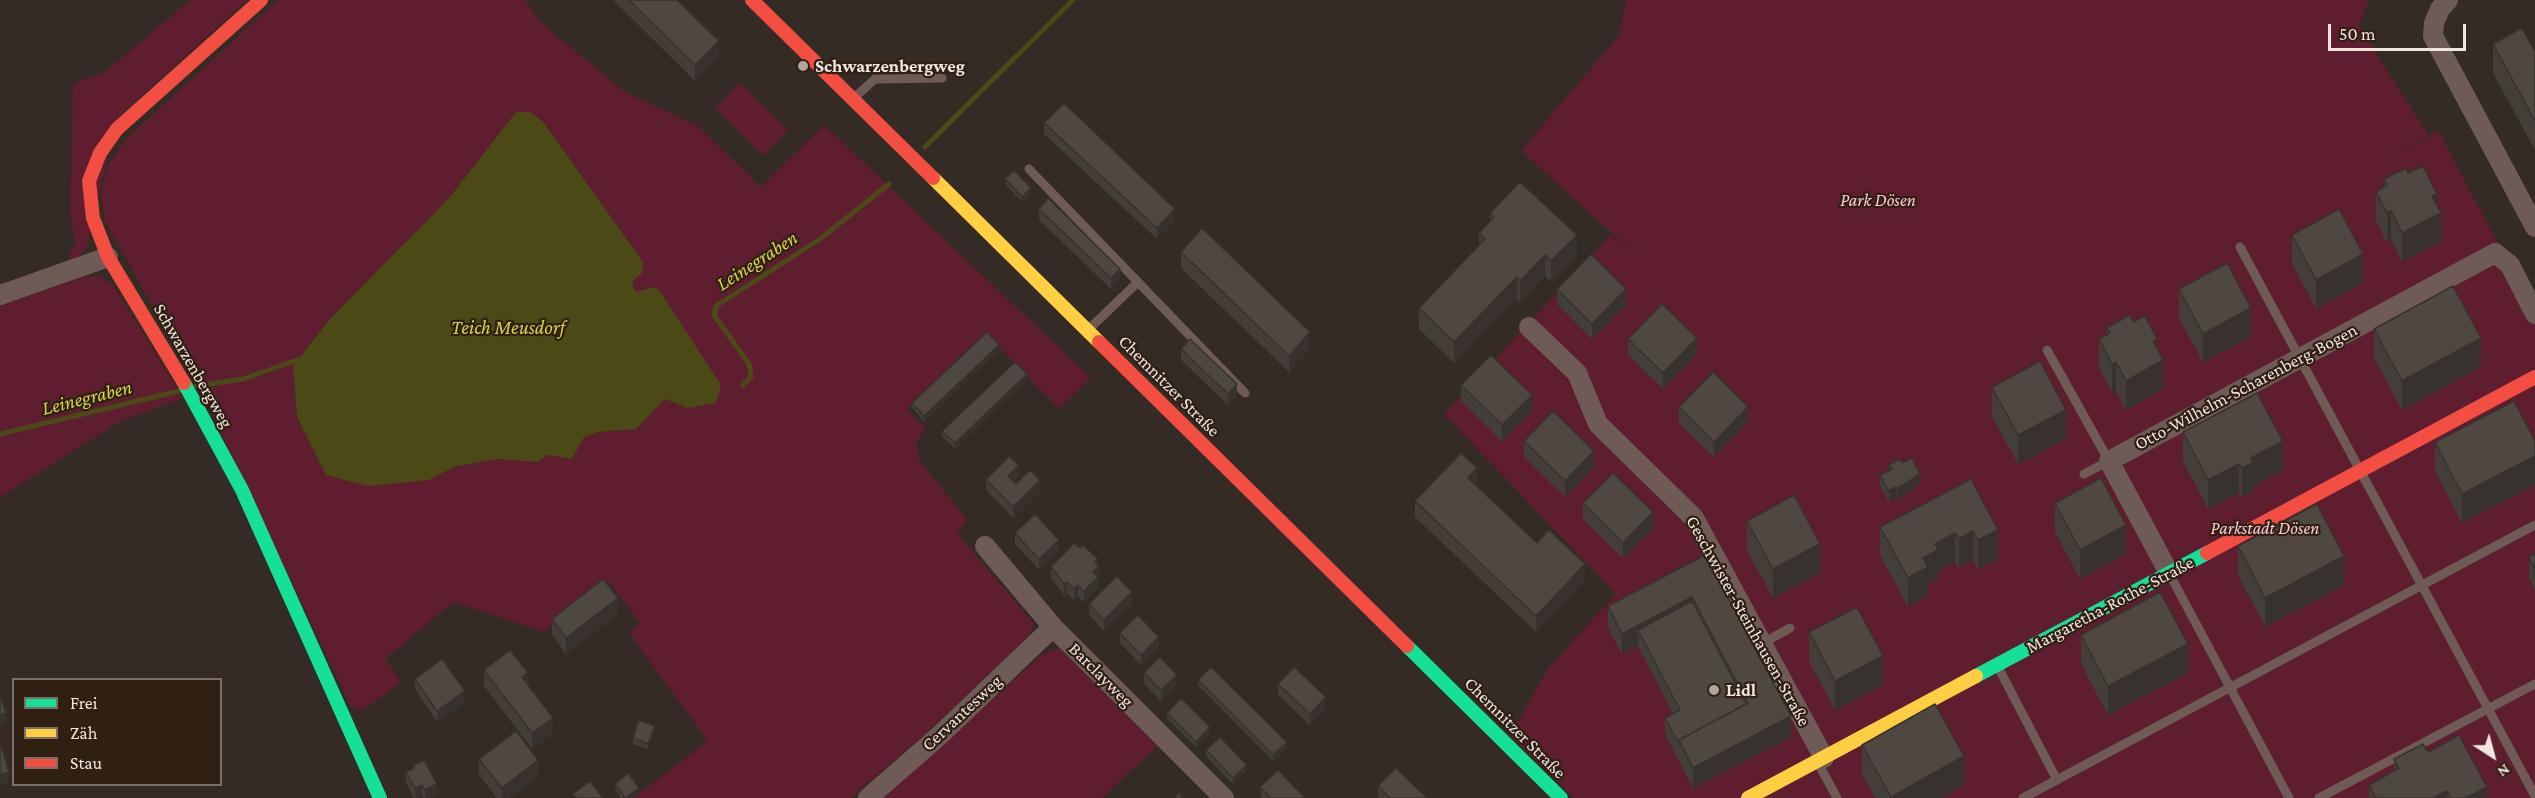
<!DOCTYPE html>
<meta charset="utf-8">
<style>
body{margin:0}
#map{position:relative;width:2535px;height:798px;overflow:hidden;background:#342b24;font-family:"Crimson Pro",serif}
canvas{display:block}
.legend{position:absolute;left:12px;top:678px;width:210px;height:108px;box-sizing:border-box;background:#302014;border:2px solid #7d6f65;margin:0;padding:8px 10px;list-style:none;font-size:18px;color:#f1e6de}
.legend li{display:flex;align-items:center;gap:12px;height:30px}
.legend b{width:30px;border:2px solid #7d6f65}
.north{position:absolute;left:2463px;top:726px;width:60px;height:60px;-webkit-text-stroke:4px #302014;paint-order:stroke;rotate:144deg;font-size:16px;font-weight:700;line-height:24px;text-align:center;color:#f1e6de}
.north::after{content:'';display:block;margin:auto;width:21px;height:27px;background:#f1e6de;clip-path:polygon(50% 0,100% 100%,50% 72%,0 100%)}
.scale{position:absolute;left:2328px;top:24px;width:138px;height:27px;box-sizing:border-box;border:3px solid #f1e6de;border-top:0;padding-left:8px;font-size:18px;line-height:21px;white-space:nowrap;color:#f1e6de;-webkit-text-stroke:4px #302014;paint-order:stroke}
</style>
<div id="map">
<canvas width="2535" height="798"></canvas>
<ul class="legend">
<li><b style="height:8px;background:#16e098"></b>Frei</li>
<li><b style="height:8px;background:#ffcf43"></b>Zäh</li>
<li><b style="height:8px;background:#f24e42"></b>Stau</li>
</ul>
<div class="north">N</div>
<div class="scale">50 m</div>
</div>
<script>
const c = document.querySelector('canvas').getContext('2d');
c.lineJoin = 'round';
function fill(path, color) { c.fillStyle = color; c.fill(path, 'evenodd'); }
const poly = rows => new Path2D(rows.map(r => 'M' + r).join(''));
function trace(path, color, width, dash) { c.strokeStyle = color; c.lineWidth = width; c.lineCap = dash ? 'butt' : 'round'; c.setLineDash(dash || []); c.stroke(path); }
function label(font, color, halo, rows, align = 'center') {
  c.font = font + ' "Crimson Pro",serif'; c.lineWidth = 4.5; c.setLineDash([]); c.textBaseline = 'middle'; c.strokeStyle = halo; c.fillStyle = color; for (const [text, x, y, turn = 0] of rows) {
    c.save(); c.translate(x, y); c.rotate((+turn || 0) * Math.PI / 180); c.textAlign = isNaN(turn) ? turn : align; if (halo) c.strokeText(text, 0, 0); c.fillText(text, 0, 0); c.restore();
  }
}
fill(poly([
 [190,0,247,0,117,118,87,246,74,262,68,255,76,243,70,215,73,84,105,72],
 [278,0,525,0,540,22,625,92,698,126,761,187,824,125,1091,378,1059,409,986,334,907,409,925,428,916,443,919,460,968,520,957,533,1034,624,1029,636,934,726,851,798,633,798,708,741,629,633,640,623,608,581,544,632,453,602,385,659,401,682,363,710,351,707,201,391,105,222,101,193,109,164,126,139],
 [516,112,531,112,544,123,643,262,632,286,636,292,653,287,687,408,665,399,636,429,598,432,583,437,572,459,547,455,538,462,497,459,454,467,429,480,326,475,297,417,293,366,330,319,449,198],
 [1626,0,2369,0,2359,26,2428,135,2388,158,2438,131,2535,312,2535,798,1574,798,1510,736,1548,668,1616,594,1444,414,1611,235,1636,255,1521,151,1619,35],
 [740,83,788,130,763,156,715,108],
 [100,276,113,285,183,398,121,421,0,497,0,306,83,277],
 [1059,648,1157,746,1102,798,884,798,1041,655]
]), '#5e1e30');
fill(poly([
 [516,112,531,112,544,123,643,262,642,273,634,280,632,286,636,292,653,287,659,290,721,385,716,403,687,408,665,399,636,429,598,432,584,437,572,459,547,455,538,462,497,459,454,467,429,480,368,486,326,475,297,417,293,366,330,319,449,198]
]), '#4b4916');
trace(poly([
 [925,147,1073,0],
 [743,385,751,377,749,364,714,315,716,306,820,239,889,184],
 [196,386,243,379,297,360],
 [0,434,179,391]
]), '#4b4916', 5);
trace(poly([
 [855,97,875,79,942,78],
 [1029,169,1245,393],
 [2240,247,2535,796],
 [1088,330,1138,282],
 [2047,350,2109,461,2084,474],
 [2170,575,2289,798],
 [1763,643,1790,628],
 [1998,667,2057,780],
 [1818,763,1837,798],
 [2023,798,2535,525],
 [2319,798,2535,684]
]), '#6e5b55', 9);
trace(poly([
 [2448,0,2440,9,2434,23,2433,36,2535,227],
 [0,295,108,257],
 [1529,327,1577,373,1598,424,1694,518,1824,758],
 [985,546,1053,627,1224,798],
 [2169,573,2109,461,2495,253,2510,265,2535,314],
 [868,798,940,735,1053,627]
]), '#6e5b55', 20);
trace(poly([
 [184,383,242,490,380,798],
 [1407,646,1561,798],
 [1976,676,2207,553]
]), '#16e098', 14);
trace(poly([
 [933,178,1099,342],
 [1748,798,1976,676]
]), '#ffcf43', 14);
trace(poly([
 [752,0,933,178],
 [1099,342,1407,646],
 [184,383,108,257,93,218,89,181,100,153,117,129,261,0],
 [2207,553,2535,377]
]), '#f24e42', 14);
fill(poly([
 [613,0,677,0,719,57,695,81],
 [2493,44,2535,52,2535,150,2493,73],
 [1044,123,1175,220,1157,239,1044,134],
 [2408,173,2437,206,2441,241,2402,262,2391,240,2387,242,2376,221,2376,192,2384,187,2384,179],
 [1005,179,1031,193,1022,202,1005,184],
 [1039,209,1120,280,1111,289,1039,220],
 [1490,213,1577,256,1551,282,1545,276,1520,302,1517,298,1454,363,1419,329,1419,308,1479,246,1479,233,1490,221],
 [2292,235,2363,283,2316,309,2292,263],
 [1181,252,1310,348,1289,372,1181,268],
 [1557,289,1626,305,1592,339,1557,304],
 [2179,289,2251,337,2203,362,2179,318],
 [2133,322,2157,348,2163,389,2126,410,2116,391,2112,393,2099,368,2099,339,2106,335,2106,328],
 [2374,329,2481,367,2402,410,2374,358],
 [1628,339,1697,354,1663,389,1628,355],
 [1181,349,1237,395,1228,405,1181,360],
 [999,351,924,421,912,408,912,403],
 [1027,379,955,449,942,436,942,431],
 [1461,385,1532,411,1502,441,1461,401],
 [1992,387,2066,439,2018,464,1992,416],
 [1679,407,1748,422,1714,457,1679,423],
 [2183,432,2283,470,2254,485,2254,491,2242,497,2239,493,2208,509,2183,461],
 [1524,441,1594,467,1565,497,1524,457],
 [2535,441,2535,485,2462,523,2435,471,2435,442],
 [1902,463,1920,484,1897,500,1896,498,1889,502,1880,486,1880,475,1889,470,1889,465],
 [1019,476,1013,481,1016,484,1040,491,1013,518,986,490,986,480],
 [1971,479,1998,559,1978,569,1973,560,1959,567,1955,562,1938,571,1938,578,1928,584,1928,596,1908,607,1880,555,1880,527],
 [1477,484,1476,485,1537,543,1585,580,1536,632,1415,517,1415,501],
 [1583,503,1653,528,1623,558,1583,519],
 [2055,503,2126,554,2080,579,2055,532],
 [1747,521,1820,573,1773,598,1747,550],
 [1015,533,1059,551,1039,570,1015,544],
 [2238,546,2344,585,2265,627,2238,575],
 [2535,554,2535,590,2529,578,2529,557],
 [1705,555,1791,737,1693,788,1665,734,1665,718,1673,714,1638,646,1622,654,1608,627,1608,606],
 [1098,565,1099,577,1098,578,1098,588,1084,602,1078,596,1074,600,1067,593,1064,595,1051,578,1051,567],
 [1132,603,1104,631,1089,615,1089,604],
 [618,614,566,654,552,635,552,619],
 [1809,632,1883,685,1835,710,1809,661],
 [1120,633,1159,648,1141,665,1120,643],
 [2081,635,2188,673,2108,715,2081,664],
 [484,670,528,684,553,733,532,749,484,686],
 [1144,673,1177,685,1161,701,1144,684],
 [415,679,465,702,437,722,415,689],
 [1198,680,1287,747,1273,761,1198,685],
 [1278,684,1326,708,1310,725,1278,695],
 [1167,713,1210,733,1196,747,1167,718],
 [655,731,648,749,633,744,633,738],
 [1862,745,1964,785,1941,798,1875,798,1862,774],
 [1206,750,1247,770,1233,784,1206,756],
 [2428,752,2487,798,2369,798,2369,785,2394,771,2394,759],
 [479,759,538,776,510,798,497,798,479,775],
 [413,766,437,795,431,798,423,798,422,795,417,798,414,798,406,783,406,772,413,768],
 [615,784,639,793,632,798,621,798,615,789],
 [1378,786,1427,798,1379,798,1378,797],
 [1260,787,1305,798,1261,798]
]), '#433e38');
fill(poly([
 [719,41,719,57,695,81,695,65],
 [1031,188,1031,193,1022,202,1022,197],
 [2437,194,2437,214,2441,213,2441,241,2402,262,2402,233,2432,196],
 [1175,209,1175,220,1157,239,1157,228],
 [2391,211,2391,240,2387,242,2387,213],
 [1577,235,1577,256,1551,282,1551,261],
 [2363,254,2363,283,2316,309,2316,280],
 [1545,255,1545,276,1520,302,1520,281],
 [1120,269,1120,280,1111,289,1111,278],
 [1517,277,1517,298,1454,363,1454,342],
 [1626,289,1626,305,1592,339,1592,324],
 [2251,308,2251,337,2203,362,2203,334],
 [1310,332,1310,348,1289,372,1289,356],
 [1697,338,1697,354,1663,389,1663,373],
 [2481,338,2481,367,2402,410,2402,381],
 [2157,339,2157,364,2163,360,2163,389,2126,410,2126,381,2153,341],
 [999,345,999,351,924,421,924,416],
 [2116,362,2116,391,2112,393,2112,364],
 [1027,374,1027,379,955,449,955,443],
 [1237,384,1237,395,1228,405,1228,394],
 [1532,395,1532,411,1502,441,1502,425],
 [1748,407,1748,422,1714,457,1714,442],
 [2066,410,2066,439,2018,464,2018,435],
 [2283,441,2283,470,2254,485,2254,491,2242,497,2242,468,2251,458],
 [1594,451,1594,467,1565,497,1565,481],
 [2535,456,2535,485,2462,523,2462,494],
 [2239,464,2239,493,2208,509,2208,480],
 [1019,465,1019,476,1008,487,1008,476],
 [1477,468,1477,484,1468,494,1468,478],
 [1920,474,1920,484,1897,500,1897,489],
 [1040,480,1040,491,1013,518,1013,507],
 [1896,487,1896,498,1889,502,1889,491],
 [1653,512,1653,528,1623,558,1623,543],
 [2126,525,2126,554,2080,579,2080,550],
 [1998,530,1998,559,1978,569,1978,540],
 [1973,531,1973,560,1959,567,1959,539],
 [1955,533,1955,562,1938,571,1938,578,1928,584,1928,596,1908,607,1908,578,1923,558,1935,544],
 [1059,540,1059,551,1039,570,1039,559],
 [1820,544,1820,573,1773,598,1773,569],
 [2344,556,2344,585,2265,627,2265,598],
 [1098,559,1098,568,1099,566,1098,588,1084,602,1084,591,1095,562],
 [1585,564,1585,580,1536,632,1536,616],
 [1067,582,1067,593,1064,595,1064,584],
 [1078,585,1078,596,1074,600,1074,589],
 [1132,592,1132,603,1104,631,1104,620],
 [1692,597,1692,617,1638,630,1638,646,1622,654,1622,634],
 [618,598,618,614,566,654,566,638],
 [1159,637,1159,648,1141,665,1141,655],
 [2188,644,2188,673,2108,715,2108,686],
 [1883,656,1883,685,1835,710,1835,681],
 [528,673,528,689,522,677],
 [1177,675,1177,685,1161,701,1161,690],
 [465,691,465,702,437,722,437,711],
 [1326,697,1326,708,1310,725,1310,714],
 [6,713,6,724,0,726,0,715],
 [1791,716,1791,737,1693,788,1693,768],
 [553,718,553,733,532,749,532,733],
 [655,726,655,731,648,749,648,744],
 [1210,727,1210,733,1196,747,1196,742],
 [1287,742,1287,747,1273,761,1273,755],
 [1964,756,1964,785,1941,798,1891,798],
 [538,760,538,776,510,798,502,798,502,788],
 [1247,765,1247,770,1233,784,1233,778],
 [9,772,9,783,0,785,0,775],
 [437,784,437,795,431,798,425,798,425,790],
 [422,785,422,795,415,798,415,788],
 [2487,787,2487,798,2466,798],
 [639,788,639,793,632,798,625,798],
 [2447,791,2447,798,2434,798]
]), '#37322e');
const building = poly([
 [629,0,677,0,719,41,695,65,629,0],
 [2522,28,2535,52,2535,121,2493,44,2522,28],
 [1064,103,1175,209,1157,228,1044,123,1064,103],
 [2423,166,2437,194,2432,196,2441,213,2402,233,2391,211,2387,213,2376,192,2387,185,2384,179,2406,168,2408,173,2423,166],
 [1014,170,1031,188,1022,197,1005,179,1014,170],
 [1520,182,1577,235,1551,261,1545,255,1520,281,1517,277,1454,342,1419,308,1485,239,1479,233,1494,217,1490,213,1520,182],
 [1048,198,1120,269,1111,278,1039,209,1048,198],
 [2339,209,2363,254,2316,280,2292,235,2339,209],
 [1202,228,1310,332,1289,356,1181,252,1202,228],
 [1591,254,1626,289,1592,324,1557,289,1591,254],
 [2227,263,2251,308,2203,334,2179,289,2227,263],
 [2453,286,2481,338,2402,381,2374,329,2453,286],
 [1662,304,1697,338,1663,373,1628,339,1662,304],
 [2130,315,2133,322,2145,316,2157,339,2153,341,2163,360,2126,381,2116,362,2112,364,2099,339,2110,333,2106,328,2130,315],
 [987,332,999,345,924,416,912,403,987,332],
 [1190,339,1237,384,1228,394,1181,349,1190,339],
 [1491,355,1532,395,1502,425,1461,385,1491,355],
 [2040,361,2066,410,2018,435,1992,387,2040,361],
 [1015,362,1027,374,955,443,942,431,1015,362],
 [1713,372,1748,407,1714,442,1679,407,1713,372],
 [2257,393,2283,441,2251,458,2254,462,2242,468,2239,464,2208,480,2183,432,2257,393],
 [2514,401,2535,441,2535,456,2462,494,2435,442,2514,401],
 [1553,411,1594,451,1565,481,1524,441,1553,411],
 [1461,453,1477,468,1468,478,1537,543,1549,530,1585,564,1536,616,1415,501,1461,453],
 [1009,456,1019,465,1008,476,1016,484,1030,470,1040,480,1013,507,986,480,1009,456],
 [1912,458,1920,474,1897,489,1896,487,1889,491,1880,475,1892,469,1889,465,1900,459,1902,463,1912,458],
 [1613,473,1653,512,1623,543,1583,503,1613,473],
 [2101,478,2126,525,2080,550,2055,503,2101,478],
 [1971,479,1998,530,1978,540,1973,531,1959,539,1955,533,1935,544,1938,550,1923,558,1928,567,1908,578,1880,527,1971,479],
 [1794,495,1820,544,1773,569,1747,521,1794,495],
 [2317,504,2344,556,2265,598,2238,546,2317,504],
 [1035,514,1059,540,1039,559,1015,533,1035,514],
 [1074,543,1080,548,1083,545,1098,559,1095,562,1099,566,1093,572,1098,577,1084,591,1078,585,1074,589,1067,582,1064,584,1051,567,1074,543],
 [2535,554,2535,569,2529,557,2535,554],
 [1705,555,1791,716,1693,768,1679,740,1748,703,1692,597,1622,634,1608,606,1705,555],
 [1117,576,1132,592,1104,620,1089,604,1117,576],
 [603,579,618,598,566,638,552,619,603,579],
 [2160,592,2188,644,2108,686,2081,635,2160,592],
 [1692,601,1746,704,1679,740,1679,744,1665,718,1680,710,1638,630,1692,601],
 [1857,607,1883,656,1835,681,1809,632,1857,607],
 [1138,615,1159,637,1141,655,1120,633,1138,615],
 [510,650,528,673,522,677,553,718,532,733,484,670,510,650],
 [1160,657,1177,675,1161,690,1144,673,1160,657],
 [442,659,465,691,437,711,415,679,442,659],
 [1211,667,1287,742,1273,755,1198,680,1211,667],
 [1294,667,1326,697,1310,714,1278,684,1294,667],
 [0,696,6,713,0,715,0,696],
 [1181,698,1210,727,1196,742,1167,713,1181,698],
 [1935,704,1964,756,1891,797,1862,745,1935,704],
 [639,720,655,726,648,744,633,738,639,720],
 [516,731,538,760,502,788,479,759,516,731],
 [2459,735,2487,787,2466,798,2450,798,2447,791,2434,798,2376,798,2369,785,2399,768,2394,759,2423,744,2428,752,2459,735],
 [1220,737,1247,765,1233,778,1206,750,1220,737],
 [0,749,2,749,9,772,0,775,0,749],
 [424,760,437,784,425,790,422,785,415,788,406,772,414,768,413,766,424,760],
 [1396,768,1427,798,1390,798,1378,786,1396,768],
 [1278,770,1305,798,1271,798,1260,787,1278,770],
 [628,773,639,788,625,798,615,784,628,773],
 [590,781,603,798,576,798,573,794,590,781],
 [1179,793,1183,798,1174,798,1179,793]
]);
fill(building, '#4e4841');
trace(building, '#37322e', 1.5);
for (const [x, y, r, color] of [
 [803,66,6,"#afa59d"],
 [1714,690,6,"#afa59d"]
]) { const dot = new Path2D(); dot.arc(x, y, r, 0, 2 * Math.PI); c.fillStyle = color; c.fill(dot); trace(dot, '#302014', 2); }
label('bold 18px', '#f1e6de', '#302014', [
 ["Schwarzenbergweg",815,66],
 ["Lidl",1726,690]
], 'left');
label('italic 18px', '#fdc8d2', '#302014', [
 ["Park Dösen",1878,200],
 ["Parkstadt Dösen",2265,528]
]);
label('18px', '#f1e6de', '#302014', [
 ["Schwarzenbergweg",193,366,60],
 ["Chemnitzer Straße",1169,386,45],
 ["Otto-Wilhelm-Scharenberg-Bogen",2246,387,-28],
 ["Margaretha-Rothe-Straße",2110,605,-28],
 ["Geschwister-Steinhausen-Straße",1748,621,61],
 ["Barclayweg",1101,675,45],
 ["Cervantesweg",962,713,-43],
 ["Chemnitzer Straße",1515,728,45]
]);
label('italic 20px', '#d5d34b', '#302014', [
 ["Leinegraben",757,261,-33],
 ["Teich Meusdorf",508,328],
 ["Leinegraben",87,398,-14]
]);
</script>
